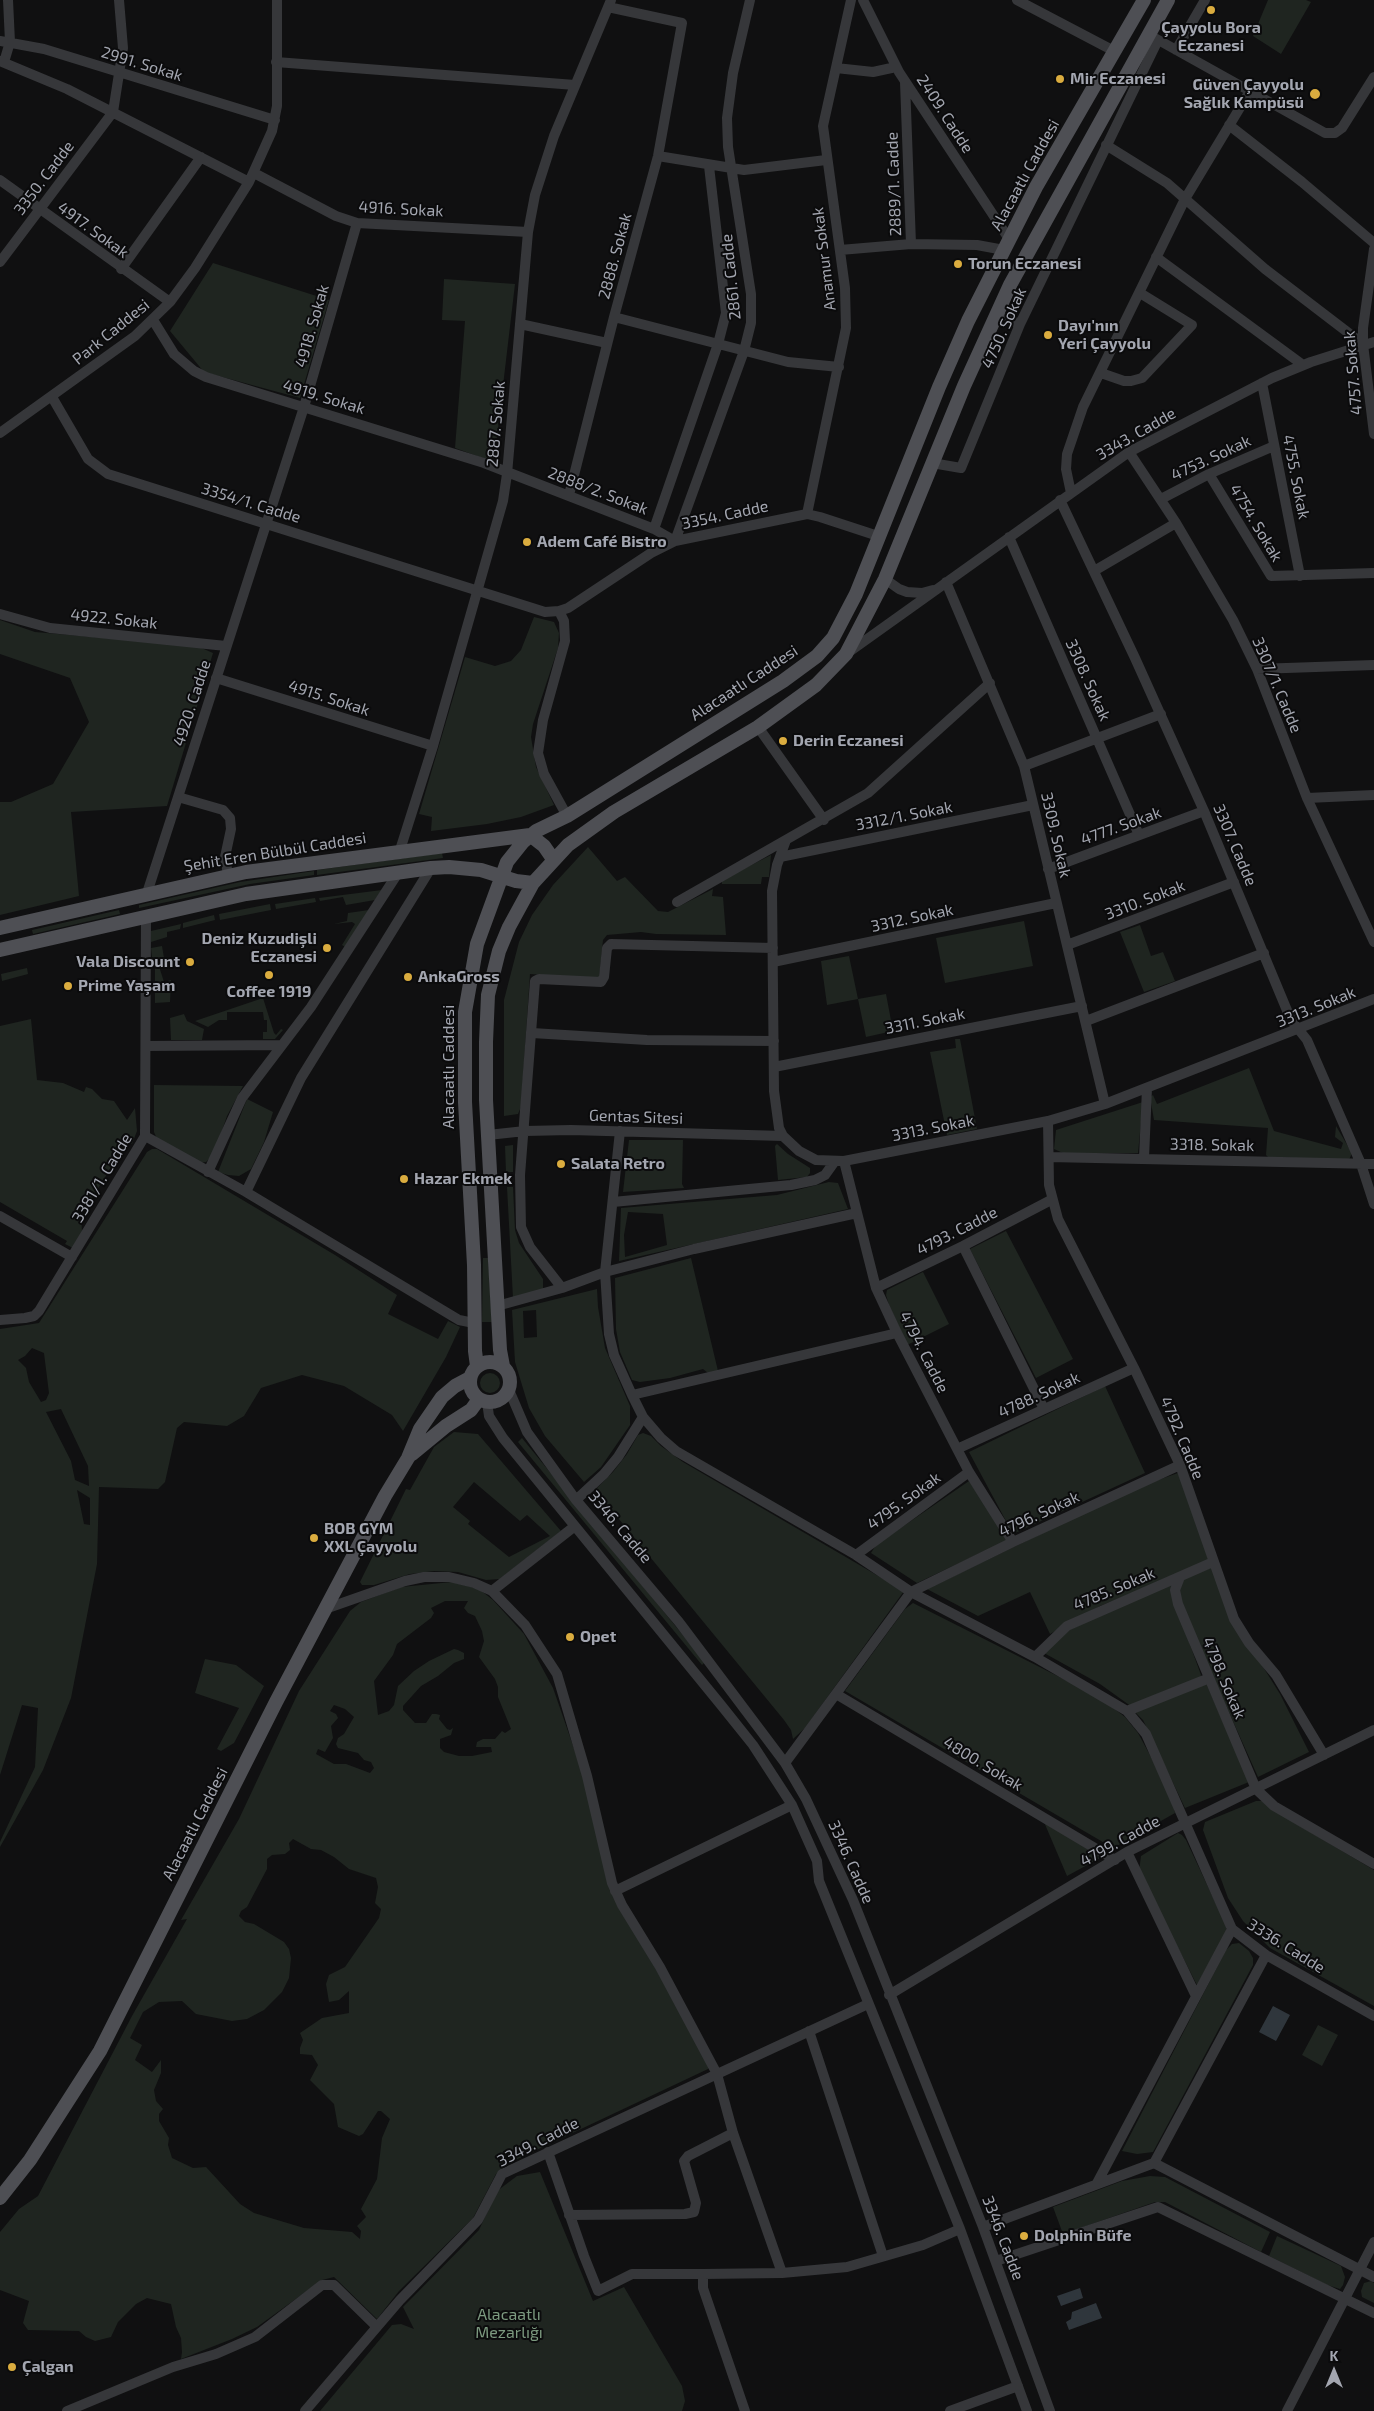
<!DOCTYPE html>
<meta charset="utf-8">
<style>
body{margin:0}
#map{position:relative;width:1374px;height:2411px;overflow:hidden;background:#101011;font-family:"Exo 2",sans-serif}
canvas{display:block}
.north{position:absolute;left:1309px;top:2346px;width:50px;height:50px;-webkit-text-stroke:4px #0b0b0c;paint-order:stroke;rotate:0deg;font-size:14px;font-weight:700;line-height:20px;text-align:center;color:#a3a6b0}
.north::after{content:'';display:block;margin:auto;width:18px;height:22px;background:#a3a6b0;clip-path:polygon(50% 0,100% 100%,50% 72%,0 100%)}
</style>
<div id="map">
<canvas width="1374" height="2411"></canvas>
<div class="north">K</div>
</div>
<script>
const c = document.querySelector('canvas').getContext('2d');
c.lineJoin = 'round';
function fill(path, color) { c.fillStyle = color; c.fill(path, 'evenodd'); }
const poly = rows => new Path2D(rows.map(r => 'M' + r).join(''));
function trace(path, color, width, dash) { c.strokeStyle = color; c.lineWidth = width; c.lineCap = dash ? 'butt' : 'round'; c.setLineDash(dash || []); c.stroke(path); }
function label(font, color, halo, rows, align = 'center') {
  c.font = font + ' "Exo 2",sans-serif'; c.lineWidth = 4; c.setLineDash([]); c.textBaseline = 'middle'; c.strokeStyle = halo; c.fillStyle = color; for (const [text, x, y, turn = 0] of rows) {
    c.save(); c.translate(x, y); c.rotate((+turn || 0) * Math.PI / 180); c.textAlign = isNaN(turn) ? turn : align; if (halo) c.strokeText(text, 0, 0); c.fillText(text, 0, 0); c.restore();
  }
}
fill(poly([
 [1268,0,1306,0,1311,2,1281,54,1253,36],
 [213,263,329,300,300,398,204,372,170,331],
 [444,279,515,284,494,462,455,448,465,321,442,320],
 [534,617,554,622,559,633,558,648,533,724,531,737,536,767,554,805,521,817,487,824,431,831,432,817,419,814,465,657,495,666,511,661,521,650],
 [0,620,35,632,197,646,213,653,167,806,71,812,79,896,0,915,0,802,11,802,53,784,89,722,70,678,0,654],
 [588,847,617,881,625,877,658,911,668,912,713,889,712,896,723,897,726,935,656,934,641,932,607,935,603,940,599,979,530,974,521,1107,518,1114,504,1116,504,1000,519,942,532,915,553,885],
 [442,853,443,858,317,875,317,870],
 [771,855,769,877,762,877,761,884,722,884,722,880],
 [314,871,314,875,250,884,139,908,139,905,240,882],
 [382,890,375,900,346,905,343,897,320,901,319,898],
 [315,898,316,902,276,909,275,904],
 [270,904,271,910,220,920,219,914],
 [119,910,120,914,33,934,32,930],
 [369,910,345,947,342,945,355,924,352,922,334,924,347,921,348,913],
 [214,915,215,920,183,928,183,923],
 [1024,921,1033,966,945,983,936,938],
 [181,924,180,929,167,932,167,937,151,942,151,931],
 [1140,925,1151,956,1163,952,1175,981,1144,992,1120,932],
 [162,946,164,958,157,960,164,982,171,980,170,1002,155,1003,155,990,158,990,158,984,155,984,155,958,152,957,151,948],
 [849,956,858,999,886,994,893,1031,866,1037,858,999,827,1005,821,961],
 [27,968,28,974,2,981,1,974],
 [263,998,274,1033,276,1035,281,1029,283,1030,275,1039,263,1039,263,1032,267,1032,267,1020,264,1020,263,1012,227,1012,227,1020,219,1020,208,1027,195,1021],
 [184,1014,187,1021,204,1029,202,1040,171,1040,170,1018],
 [31,1019,37,1080,63,1083,84,1092,86,1087,92,1089,102,1099,114,1101,127,1120,135,1108,137,1131,132,1144,121,1141,111,1160,115,1161,81,1216,82,1231,75,1249,65,1244,67,1241,0,1202,0,1026],
 [955,1039,960,1039,977,1129,947,1135,930,1052,956,1048],
 [1249,1068,1274,1131,1341,1149,1343,1143,1335,1137,1336,1126,1352,1153,1349,1160,1268,1157,1266,1155,1268,1128,1154,1120,1150,1097,1153,1095,1157,1104],
 [154,1085,243,1086,227,1116,214,1154,206,1162,199,1163,157,1139,154,1132],
 [247,1099,273,1112,264,1142,251,1169,239,1176,228,1175,218,1172],
 [1143,1102,1138,1153,1063,1153,1054,1149,1056,1130],
 [629,1140,683,1140,682,1184,684,1188,623,1192],
 [777,1144,788,1154,810,1168,810,1173,807,1177,778,1180,775,1146],
 [513,1145,513,1172,506,1172,505,1146],
 [152,1149,157,1149,335,1255,397,1295,388,1314,438,1339,448,1321,460,1327,446,1357,403,1431,392,1415,344,1386,302,1375,261,1388,244,1416,227,1426,184,1422,177,1428,165,1482,158,1489,99,1487,97,1564,71,1698,43,1770,0,1847,0,1842,35,1767,38,1708,22,1705,0,1775,0,1329,39,1323,147,1152],
 [32,1348,44,1353,49,1393,46,1400,41,1402,29,1382,26,1368,18,1360,25,1356],
 [61,1409,88,1466,89,1486,75,1480,71,1461,46,1412],
 [77,1490,90,1498,90,1525,84,1524],
 [829,1182,838,1183,848,1209,619,1261,621,1208,777,1195],
 [628,1212,663,1214,667,1245,625,1257,624,1235],
 [507,1187,513,1187,515,1230,519,1243,543,1279,543,1290,513,1298],
 [1006,1231,1073,1359,1036,1378,970,1249],
 [483,1258,488,1258,492,1322,482,1322],
 [691,1258,718,1371,708,1373,703,1369,670,1378,640,1382,632,1380,620,1352,616,1329,615,1278],
 [923,1272,949,1324,907,1345,889,1305,886,1295,887,1290],
 [597,1289,598,1307,605,1348,630,1406,630,1425,601,1467,584,1482,545,1436,529,1408,515,1362,512,1310],
 [536,1310,537,1337,524,1338,523,1311],
 '480 1383a10 10 0 1 1 20 0a10 10 0 1 1-20 0Z',
 [1105,1386,1145,1473,1013,1534,969,1452],
 [454,1432,478,1434,561,1531,500,1579,486,1580,458,1572,434,1571,410,1574,374,1585,362,1585,360,1582,406,1489,410,1490,434,1447],
 [474,1482,520,1521,527,1515,550,1536,509,1557,468,1524,470,1521,453,1507],
 [643,1433,651,1436,661,1446,683,1462,904,1591,805,1728,793,1739,791,1730,784,1720,595,1490,613,1472,627,1454,638,1435],
 [522,1438,704,1661,704,1663,702,1665,518,1442],
 [1178,1473,1210,1561,1100,1606,1050,1634,1030,1592,978,1616,927,1589,1138,1487],
 [969,1481,1008,1540,917,1583,871,1553,876,1545],
 [1213,1567,1260,1662,1280,1694,1309,1752,1258,1777,1178,1599,1178,1589,1183,1579],
 [452,1582,479,1589,493,1600,524,1634,553,1688,585,1780,611,1890,710,2063,708,2069,509,2163,496,2174,473,2218,399,2291,377,2319,334,2277,322,2280,257,2327,232,2339,181,2359,182,2352,181,2338,176,2327,171,2304,147,2298,136,2304,118,2322,111,2337,95,2341,86,2337,79,2331,28,2330,23,2323,29,2301,0,2290,0,2232,19,2209,38,2196,132,2016,187,1919,181,1920,239,1819,299,1691,350,1611,361,1602,401,1587],
 [445,1601,468,1601,464,1608,468,1613,475,1616,482,1631,484,1641,479,1657,495,1679,498,1687,498,1697,511,1729,505,1733,502,1731,495,1739,483,1739,477,1742,476,1747,491,1747,492,1752,472,1756,459,1756,444,1752,440,1748,440,1739,451,1735,453,1728,450,1730,447,1729,439,1719,440,1715,436,1714,432,1714,426,1723,415,1723,403,1710,403,1706,421,1686,438,1676,454,1663,464,1659,464,1653,458,1650,454,1649,429,1661,414,1671,398,1686,394,1705,389,1711,378,1715,374,1681,393,1655,397,1644,431,1618,434,1613,431,1608],
 [334,1705,345,1709,354,1717,344,1734,338,1738,336,1744,338,1748,358,1753,364,1760,371,1762,374,1768,370,1773,346,1764,334,1764,316,1754,318,1749,325,1752,333,1738,331,1726,338,1718,336,1714,330,1711],
 [293,1839,311,1849,321,1850,334,1857,349,1869,376,1878,378,1887,375,1903,381,1909,379,1918,345,1967,329,1975,326,1984,329,2002,339,2000,349,1991,349,2013,322,2018,300,2033,303,2040,300,2048,300,2054,312,2055,318,2065,310,2080,334,2104,338,2127,359,2136,363,2134,378,2111,381,2111,390,2119,382,2138,377,2179,361,2209,366,2217,357,2226,361,2231,360,2239,352,2232,304,2228,254,2213,240,2204,206,2167,193,2168,172,2158,168,2145,169,2138,159,2121,159,2114,163,2109,156,2101,154,2090,161,2073,161,2060,152,2072,135,2060,142,2045,130,2038,143,2012,159,2002,182,2001,196,2014,232,2021,247,2019,264,2010,282,1992,289,1978,291,1958,289,1949,284,1942,254,1924,245,1922,239,1916,241,1911,247,1907,267,1869,267,1859,272,1855,285,1854,290,1850,289,1843],
 [1173,1582,1173,1598,1201,1675,1199,1680,1132,1707,1100,1684,1044,1653,1067,1631],
 [913,1603,1099,1697,1125,1717,1138,1733,1171,1794,1175,1813,1113,1848,845,1691,905,1609],
 [205,1659,236,1665,264,1686,234,1743,221,1751,217,1749,239,1708,195,1693],
 [1206,1683,1249,1782,1185,1808,1143,1720,1134,1711],
 [1256,1801,1262,1801,1273,1810,1374,1870,1374,2006,1270,1948,1243,1921,1228,1898,1203,1830,1205,1822],
 [1044,1822,1102,1857,1067,1876],
 [1178,1833,1182,1835,1186,1840,1226,1925,1226,1932,1197,1985,1139,1872,1141,1856],
 [1239,1943,1249,1951,1253,1958,1253,1965,1153,2152,1137,2154,1122,2151,1226,1950,1232,1944],
 [1318,2025,1338,2035,1322,2066,1302,2055],
 [540,2172,593,2301,624,2287,682,2386,685,2401,682,2411,320,2411,392,2325,401,2324,414,2329,403,2307,479,2230,497,2191,517,2176],
 [1150,2176,1165,2177,1270,2232,1261,2252,1165,2202,1155,2202,1063,2234,1053,2207,1122,2181],
 [1277,2236,1341,2266,1345,2277,1343,2285,1340,2289,1327,2285,1269,2256],
 [1371,2281,1374,2283,1374,2303,1362,2297,1361,2291,1364,2283]
]), '#1f2520');
fill(poly([
 [1273,2006,1290,2015,1276,2041,1259,2032],
 [1080,2288,1083,2298,1061,2306,1057,2296],
 [1096,2303,1102,2318,1069,2330,1066,2322,1071,2319,1072,2312]
]), '#2f363c');
trace(poly([
 [863,0,899,72,1009,239],
 [1017,0,1114,51],
 [1153,37,1325,133,1335,133,1342,128,1374,77],
 [0,41,44,49,275,120],
 [1176,50,1205,0],
 [0,61,67,89,249,182],
 [4,62,10,42,8,0],
 [276,62,575,85],
 [836,68,873,72,896,67],
 [1229,125,1302,182,1374,243],
 [1106,145,1167,183,1265,269,1363,344],
 [658,156,744,170,826,160],
 [254,173,336,216,357,223,528,232],
 [0,180,170,302],
 [911,244,977,245,1004,250],
 [1374,249,1363,328,1363,344,1374,434],
 [840,250,911,244,905,82],
 [1156,257,1303,365],
 [0,262,113,112,123,48,119,0],
 [121,269,201,157],
 [996,315,1020,324],
 [614,317,788,362,839,367],
 [153,320,174,354,194,371,206,377,484,463,654,529,675,541,744,351,751,323,751,294,728,147,727,118,733,73,750,0],
 [520,324,607,343],
 [1101,373,1124,381,1131,381,1142,378,1192,325,1140,293],
 [1262,383,1300,576],
 [52,397,88,459,108,474,545,612,559,611,568,608,651,553,675,541,807,514,820,517,878,536],
 [0,433,135,336,170,302,195,268,249,182,272,131,277,106,277,0],
 [1129,452,1176,523,1233,620,1257,669,1307,798,1374,942],
 [932,463,961,468,1020,324,1158,40],
 [1209,474,1271,576,1374,573],
 [1071,493,1066,469,1067,454,1083,407,1185,199,1250,91],
 [569,495,614,317,658,156,682,23,608,7],
 [1161,499,1209,474,1274,446],
 [1060,500,1135,658,1204,811,1291,1020,1307,1040,1361,1164,1374,1204],
 [807,514,846,328,845,288,823,126,851,0],
 [654,529,718,344,726,313,709,166],
 [1009,537,1139,835],
 [1094,571,1176,523],
 [885,579,899,589,907,592,922,593,933,590],
 [946,582,1024,766,1105,1104],
 [559,611,564,621,565,641,543,720,538,753,544,774,567,816],
 [0,614,50,628,226,646],
 [849,652,1129,452,1272,378,1311,362,1374,342],
 [1257,669,1374,665],
 [216,678,433,746],
 [758,727,824,820],
 [1024,766,1161,714],
 [178,797,223,810,230,818,231,829,225,857,228,875],
 [1307,798,1374,795],
 [786,840,777,865,772,891,774,1091,779,1128,783,1136,799,1151,816,1160,844,1161,1048,1121,1105,1104,1374,999],
 [400,850,433,746,503,501,507,474,528,232,535,195,554,136,611,0],
 [780,857,1033,805],
 [1048,869,1204,811],
 [147,893,304,407,357,223],
 [677,902,868,793,990,683],
 [1067,945,1234,882],
 [773,962,1056,903],
 [1086,1021,1264,953],
 [532,1033,647,1040,774,1041],
 [146,1046,282,1045],
 [774,1067,1082,1006],
 [1048,1121,1049,1185,1058,1219,1134,1368,1180,1465,1234,1619,1249,1643,1276,1675,1324,1755],
 [620,1131,605,1272,609,1334,614,1355,632,1395,643,1417,661,1438,676,1451,856,1555,911,1592,1035,1657,1127,1711,1146,1734,1232,1929,1266,1955,1374,2016],
 [488,1135,525,1131,571,1130,783,1136],
 [145,1136,246,1192,459,1320,474,1323],
 [1049,1157,1374,1164],
 [1144,1158,1147,1088],
 [844,1161,876,1288,897,1333,969,1472,1013,1542],
 [208,1172,242,1098,311,1007,398,873],
 [246,1192,301,1078,431,868],
 [613,1202,791,1185,815,1180,825,1175,835,1161],
 [0,1216,72,1257],
 [963,1246,1044,1409],
 [562,1288,530,1247,521,1227,520,1175,535,981,539,979,601,982,604,977,607,948,611,944,773,948],
 [876,1288,963,1246,1051,1200],
 [497,1306,562,1288,605,1272,694,1249,857,1213],
 [0,1320,25,1318,34,1316,39,1311,145,1136,146,917],
 [509,1390,527,1432,576,1500,679,1622,785,1763,806,1799,853,1900,983,2227,1050,2411],
 [632,1395,897,1333],
 [487,1402,489,1416,503,1438,721,1705,753,1745,792,1805,817,1861,819,1881,960,2229,1027,2411],
 [957,1449,1134,1368],
 [576,1500,604,1474,618,1457,643,1417],
 [856,1555,969,1472],
 [1180,1577,1175,1590,1178,1604,1256,1789,1274,1806,1374,1864],
 [492,1591,575,1526],
 [325,1609,405,1581,424,1577,449,1577,474,1583,492,1591,525,1625,557,1674,587,1776,612,1883,622,1905,660,1967,717,2074,733,2133,782,2273],
 [1035,1657,1067,1626,1213,1562],
 [836,1694,1115,1860],
 [1127,1711,1207,1679],
 [785,1763,911,1592,1013,1542,1180,1465],
 [1127,1852,1196,1996],
 [615,1891,792,1805],
 [889,1995,1127,1852,1374,1730],
 [809,2031,883,2256],
 [548,2152,584,2256,598,2291,632,2274,703,2274],
 [1154,2163,1266,1955],
 [1097,2183,1232,1929],
 [569,2215,685,2214,694,2212,696,2203,684,2161,688,2156,733,2133],
 [983,2227,1154,2163,1374,2277],
 [996,2261,1158,2207,1374,2313],
 [67,2411,173,2367,216,2354,255,2337,322,2285,334,2285,377,2327],
 [305,2411,400,2300,478,2220,502,2174,868,2004],
 [745,2411,703,2288,703,2274,782,2273,847,2267,923,2245,960,2229],
 [950,2411,1018,2386],
 [1287,2411,1374,2242]
]), '#36373a', 10);
trace(poly([
 [530,835,544,846,553,859],
 [0,928,246,872,530,835],
 [0,950,246,894,431,868,449,867,481,870,516,881,533,883],
 '470 1382a20 20 0 1 1 40 0a20 20 0 1 1-40 0Z',
 [477,1366,475,1351,474,1265,465,1102,465,1012,477,944,507,862,523,842,536,831,567,816,783,681,817,656,833,638,856,594,939,387,968,321,1036,187,1144,0],
 [503,1366,500,1350,486,1100,486,1042,488,995,499,951,509,927,533,883,568,845,614,812,758,727,816,685,846,654,885,579,964,386,1010,285,1168,0],
 [412,1454,446,1426,471,1410,479,1399],
 [0,2198,30,2160,100,2051,276,1702,385,1496,408,1458,420,1429,442,1397,455,1386,470,1378]
]), '#4e4f54', 14);
for (const [x, y, r, color] of [
 [1211,10,5,"#daac3f"],
 [1060,79,5,"#daac3f"],
 [1315,94,6,"#daac3f"],
 [958,264,5,"#daac3f"],
 [1048,335,5,"#daac3f"],
 [527,542,5,"#daac3f"],
 [783,741,5,"#daac3f"],
 [327,948,5,"#daac3f"],
 [190,962,5,"#daac3f"],
 [269,975,5,"#daac3f"],
 [408,977,5,"#daac3f"],
 [68,986,5,"#daac3f"],
 [561,1164,5,"#daac3f"],
 [404,1179,5,"#daac3f"],
 [314,1538,5,"#daac3f"],
 [570,1637,5,"#daac3f"],
 [1024,2236,5,"#daac3f"],
 [12,2367,5,"#daac3f"]
]) { const dot = new Path2D(); dot.arc(x, y, r, 0, 2 * Math.PI); c.fillStyle = color; c.fill(dot); trace(dot, '#0b0b0c', 2); }
label('bold 16px', '#a3a6b0', '#0b0b0c', [
 ["Çayyolu Bora",1211,28,"center"],
 ["Eczanesi",1211,46,"center"],
 ["Mir Eczanesi",1070,79],
 ["Güven Çayyolu",1304,85,"right"],
 ["Sağlık Kampüsü",1304,103,"right"],
 ["Torun Eczanesi",968,264],
 ["Dayı'nın",1058,326],
 ["Yeri Çayyolu",1058,344],
 ["Adem Café Bistro",537,542],
 ["Derin Eczanesi",793,741],
 ["Deniz Kuzudişli",317,939,"right"],
 ["Eczanesi",317,957,"right"],
 ["Vala Discount",180,962,"right"],
 ["AnkaGross",418,977],
 ["Prime Yaşam",78,986],
 ["Coffee 1919",269,992,"center"],
 ["Salata Retro",571,1164],
 ["Hazar Ekmek",414,1179],
 ["BOB GYM",324,1529],
 ["XXL Çayyolu",324,1547],
 ["Opet",580,1637],
 ["Dolphin Büfe",1034,2236],
 ["Çalgan",22,2367]
], 'left');
label('16px', '#a3a6b0', '#0b0b0c', [
 ["2991. Sokak",142,64,17],
 ["2409. Cadde",945,114,57],
 ["Alacaatlı Caddesi",1025,175,-61],
 ["3350. Cadde",44,178,-53],
 ["2889/1. Cadde",894,184,-92],
 ["4916. Sokak",401,209,3],
 ["4917. Sokak",93,230,36],
 ["2888. Sokak",615,256,-75],
 ["Anamur Sokak",824,259,-97],
 ["2861. Cadde",731,277,-96],
 ["4918. Sokak",312,326,-74],
 ["4750. Sokak",1004,328,-66],
 ["Park Caddesi",111,332,-39],
 ["4757. Sokak",1353,373,-95],
 ["4919. Sokak",324,397,17],
 ["2887. Sokak",496,424,-85],
 ["3343. Cadde",1136,434,-30],
 ["4753. Sokak",1211,458,-25],
 ["4755. Sokak",1296,477,79],
 ["2888/2. Sokak",598,491,21],
 ["3354/1. Cadde",251,503,17],
 ["3354. Cadde",725,515,-12],
 ["4754. Sokak",1256,523,59],
 ["4922. Sokak",114,619,6],
 ["3308. Sokak",1088,680,66],
 ["Alacaatlı Caddesi",744,683,-33],
 ["3307/1. Cadde",1277,685,67],
 ["4915. Sokak",329,698,18],
 ["4920. Cadde",192,703,-72],
 ["3312/1. Sokak",904,816,-11],
 ["4777. Sokak",1121,826,-20],
 ["3309. Sokak",1056,835,77],
 ["3307. Cadde",1235,845,67],
 ["Şehit Eren Bülbül Caddesi",275,852,-9],
 ["3310. Sokak",1145,900,-21],
 ["3312. Sokak",912,918,-12],
 ["3313. Sokak",1316,1007,-22],
 ["3311. Sokak",925,1021,-11],
 ["Alacaatlı Caddesi",449,1067,-90],
 ["Gentas Sitesi",636,1117,2],
 ["3313. Sokak",933,1128,-11],
 ["3318. Sokak",1212,1145,1],
 ["3381/1. Cadde",102,1178,-59],
 ["4793. Cadde",957,1231,-27],
 ["4794. Cadde",924,1352,63],
 ["4788. Sokak",1039,1395,-25],
 ["4792. Cadde",1182,1438,67],
 ["4795. Sokak",904,1501,-36],
 ["4796. Sokak",1039,1514,-25],
 ["3346. Cadde",620,1527,50],
 ["4785. Sokak",1114,1589,-23],
 ["4798. Sokak",1224,1678,67],
 ["4800. Sokak",983,1764,31],
 ["Alacaatlı Caddesi",195,1824,-63],
 ["4799. Cadde",1120,1841,-29],
 ["3346. Cadde",851,1862,66],
 ["3336. Cadde",1286,1946,32],
 ["3349. Cadde",538,2142,-27],
 ["3346. Cadde",1003,2238,69]
]);
label('16px', '#7c997f', '#0b0b0c', [
 ["Alacaatlı",509,2315],
 ["Mezarlığı",509,2333]
]);
</script>
